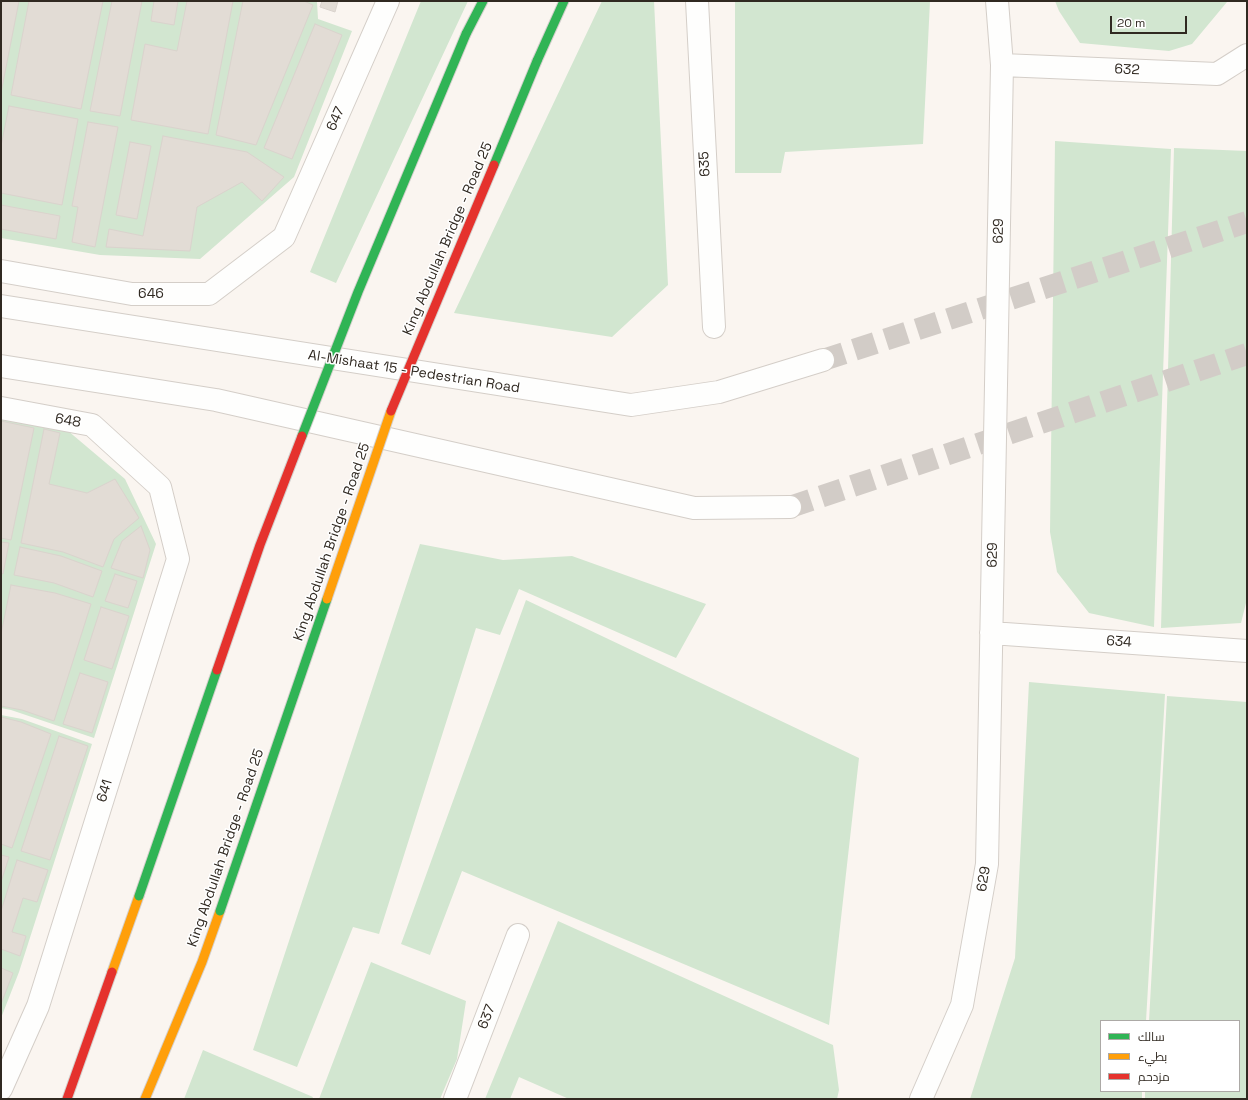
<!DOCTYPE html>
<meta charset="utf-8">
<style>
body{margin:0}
#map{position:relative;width:1248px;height:1100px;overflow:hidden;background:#faf5f0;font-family:"Space Grotesk",Cairo,sans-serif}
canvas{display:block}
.frame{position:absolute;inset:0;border:2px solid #302921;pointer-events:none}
.legend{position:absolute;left:1100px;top:1020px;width:140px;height:72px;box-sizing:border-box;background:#fff;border:1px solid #aca9a6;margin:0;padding:5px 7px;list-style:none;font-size:12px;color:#302921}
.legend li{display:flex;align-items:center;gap:8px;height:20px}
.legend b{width:20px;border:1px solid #aca9a6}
.scale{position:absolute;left:1110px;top:16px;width:77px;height:18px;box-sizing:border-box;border:2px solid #302921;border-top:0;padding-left:5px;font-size:12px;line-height:14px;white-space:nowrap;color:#302921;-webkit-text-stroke:3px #fff;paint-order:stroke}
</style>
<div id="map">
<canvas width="1248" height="1100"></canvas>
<div class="frame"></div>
<ul class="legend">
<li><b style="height:5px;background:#30b455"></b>سالك</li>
<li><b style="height:5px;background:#ff9f0a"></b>بطيء</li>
<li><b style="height:5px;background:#e5322d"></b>مزدحم</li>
</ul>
<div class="scale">20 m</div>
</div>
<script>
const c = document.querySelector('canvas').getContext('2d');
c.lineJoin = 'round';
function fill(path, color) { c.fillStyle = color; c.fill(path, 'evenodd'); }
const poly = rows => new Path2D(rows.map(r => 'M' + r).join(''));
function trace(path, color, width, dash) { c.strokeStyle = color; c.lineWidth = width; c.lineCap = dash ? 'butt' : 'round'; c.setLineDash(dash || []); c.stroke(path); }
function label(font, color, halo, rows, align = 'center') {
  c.font = font + ' "Space Grotesk",sans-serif'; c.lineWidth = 3; c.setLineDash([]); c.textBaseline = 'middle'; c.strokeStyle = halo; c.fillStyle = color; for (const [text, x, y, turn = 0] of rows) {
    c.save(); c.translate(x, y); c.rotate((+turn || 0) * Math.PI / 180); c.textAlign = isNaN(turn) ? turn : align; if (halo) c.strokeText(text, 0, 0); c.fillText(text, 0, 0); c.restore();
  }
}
fill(poly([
 [1,1,316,1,317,2,318,19,352,31,294,177,200,259,100,255,1,238],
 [421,1,468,1,336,283,310,272],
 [602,1,654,1,668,285,612,337,454,313],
 [735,1,930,1,923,144,785,152,781,173,735,173],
 [1055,1,1227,1,1227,2,1192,44,1169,51,1080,43,1059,11],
 [1055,141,1171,149,1154,627,1089,613,1057,572,1050,532],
 [1174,148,1247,151,1247,599,1241,623,1161,628],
 [1,417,67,430,125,479,156,544,94,738,11,710,1,708],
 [420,544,503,560,572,556,706,604,676,658,519,589,500,635,476,628,379,934,353,927,297,1067,253,1050],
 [526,600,859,758,829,1025,462,871,430,955,401,944],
 [1029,682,1165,694,1146,1021,1101,1021,1101,1091,1142,1091,1142,1099,970,1099,1015,958],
 [1167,696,1247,702,1247,1099,1145,1099,1145,1091,1239,1091,1239,1021,1149,1021],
 [1,715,22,719,92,744,19,972,1,1018],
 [558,921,833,1045,839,1090,837,1099,569,1099,519,1077,510,1099,485,1099],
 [371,962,466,1001,457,1059,440,1099,319,1099],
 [203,1050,313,1097,312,1099,184,1099]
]), '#d2e6d0');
const building = poly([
 [1,1,19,1,1,93,1,1],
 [29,1,103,1,81,109,11,95,29,1],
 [112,1,142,1,120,116,90,111,112,1],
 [154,1,178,1,174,25,151,21,154,1],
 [187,1,233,1,208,134,131,120,145,44,177,51,187,1],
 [243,1,304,1,313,5,256,145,216,135,243,1],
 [322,1,338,1,335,12,320,7,322,1],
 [315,24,342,35,292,159,264,148,315,24],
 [9,106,78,119,62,205,1,193,1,146,9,106],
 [88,122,118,127,95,247,72,242,78,207,72,206,88,122],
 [163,136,247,152,284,177,262,201,242,182,197,207,190,251,106,247,109,229,143,236,163,136],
 [130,142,151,146,137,219,116,215,130,142],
 [1,205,60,216,56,239,1,229,1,205],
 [1,421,34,428,11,540,1,538,1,421],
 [44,429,60,433,49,484,87,493,115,479,139,518,114,539,103,567,63,552,21,543,44,429],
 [141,526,150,550,143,578,111,568,122,541,141,526],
 [1,542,9,543,3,574,1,573,1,542],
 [20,547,61,556,102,571,93,597,54,583,14,575,20,547],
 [115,574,137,581,128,608,105,601,115,574],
 [11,585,55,593,91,604,54,721,22,710,1,706,1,634,11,585],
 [101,607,129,616,112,669,84,660,101,607],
 [80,673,108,682,92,733,63,724,80,673],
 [1,717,21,722,51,734,12,848,1,844,1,717],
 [59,736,88,746,50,860,21,851,59,736],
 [1,855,9,857,1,882,1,855],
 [17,860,48,870,37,902,23,898,12,932,26,936,20,956,1,949,1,911,17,860],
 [1,968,13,973,1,1004,1,968]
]);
fill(building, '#e2dcd5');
trace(building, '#dad3cd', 1);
trace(poly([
 [823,360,1247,222],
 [790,507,1247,354]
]), '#d2ccc7', 22, [22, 11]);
const street = poly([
 [697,1,714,327],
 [1002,65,1217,74,1247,55],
 [1,271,132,294,209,294,284,237,388,1],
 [1,306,631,405,719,392,823,360],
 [1,366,216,400,694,508,790,507],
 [1,408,92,425,160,487,178,559,38,1006,1,1089],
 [991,633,1247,651],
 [455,1099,518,935],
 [921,1099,962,1005,987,864,1002,65,997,1]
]);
const fast = poly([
 [466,34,483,1],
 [537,61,564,1]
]);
const slow = poly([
 [112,972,139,896],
 [145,1099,202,962,220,911]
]);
const jam = poly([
 [67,1099,112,972]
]);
trace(street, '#d4cec8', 24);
trace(fast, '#d4d0cd', 11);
trace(slow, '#d4d0cd', 11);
trace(jam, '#d4d0cd', 11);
trace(street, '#fefefd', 22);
trace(fast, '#30b455', 9);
trace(slow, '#ff9f0a', 9);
trace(jam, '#e5322d', 9);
const fastBridge = poly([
 [494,165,537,61],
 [302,436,358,292,466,34],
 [139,896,217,670],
 [220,911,327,599]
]);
const slowBridge = poly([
 [327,599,391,411]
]);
const jamBridge = poly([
 [391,411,494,165],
 [217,670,260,545,302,436]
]);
trace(fastBridge, '#d4d0cd', 11, []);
trace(slowBridge, '#d4d0cd', 11, []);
trace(jamBridge, '#d4d0cd', 11, []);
trace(fastBridge, '#30b455', 9);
trace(slowBridge, '#ff9f0a', 9);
trace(jamBridge, '#e5322d', 9);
label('14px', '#302921', '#fff', [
 ["632",1127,70,2],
 ["647",336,119,-66],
 ["635",705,164,-93],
 ["629",999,231,-89],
 ["King Abdullah Bridge - Road 25",448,239,-67],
 ["646",151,294],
 ["Al-Mishaat 15 - Pedestrian Road",414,372,9],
 ["648",68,421,10],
 ["King Abdullah Bridge - Road 25",332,542,-71],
 ["629",993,555,-89],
 ["634",1119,642,4],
 ["641",105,791,-73],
 ["King Abdullah Bridge - Road 25",226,848,-71],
 ["629",984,879,-81],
 ["637",487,1017,-69]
]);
</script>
